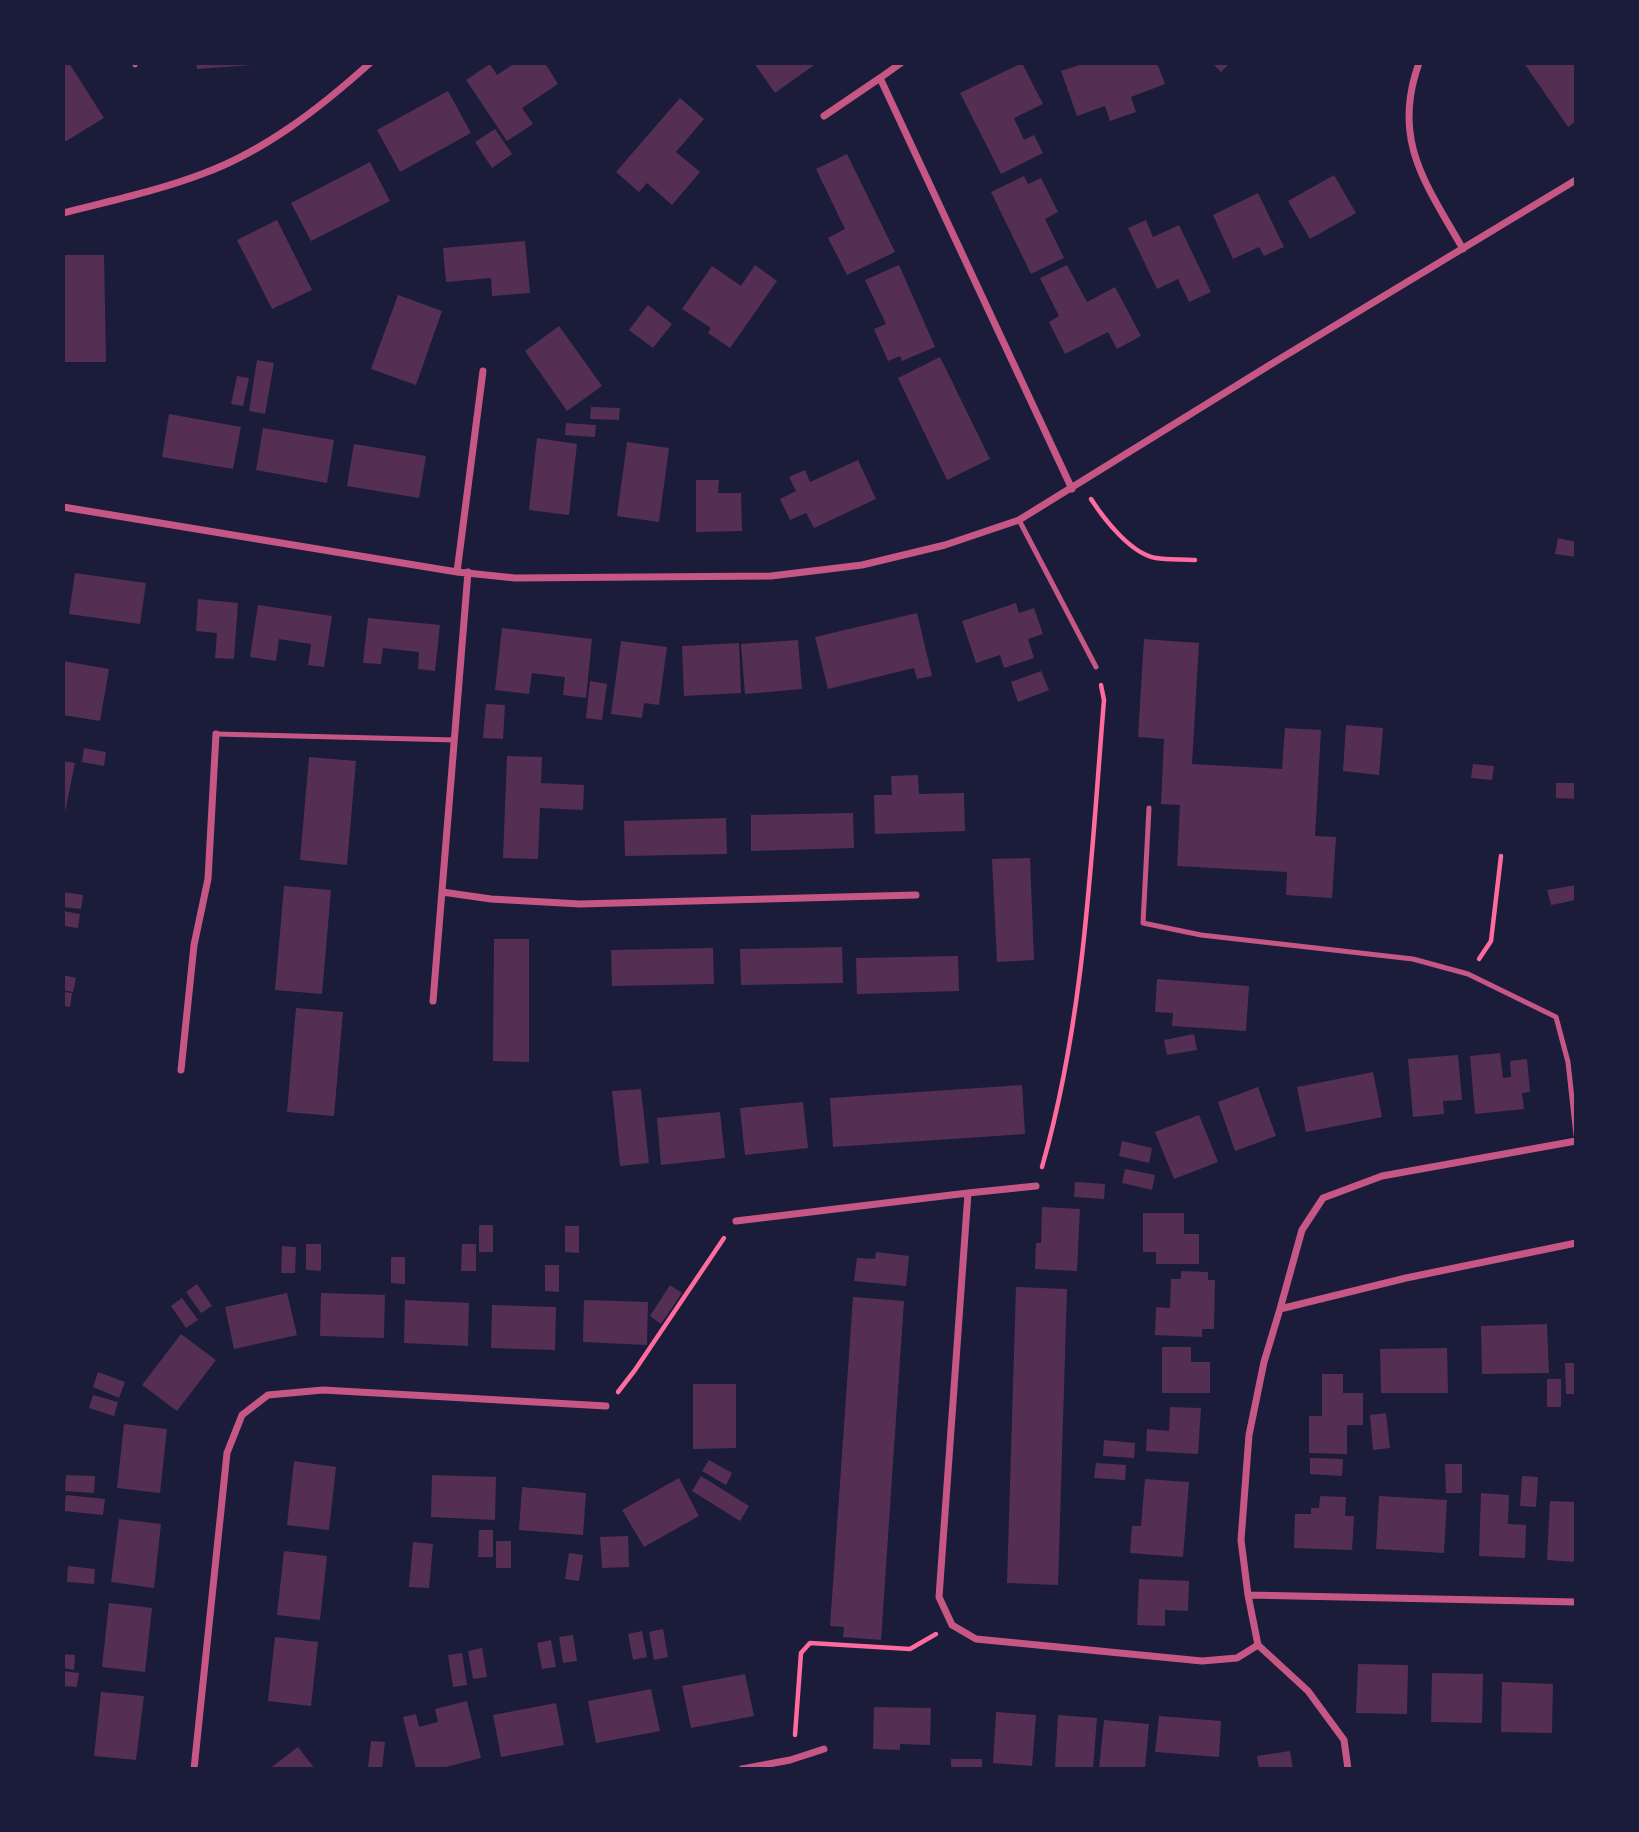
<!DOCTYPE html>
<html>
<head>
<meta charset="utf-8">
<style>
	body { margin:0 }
	#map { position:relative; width:1639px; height:1832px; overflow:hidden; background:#1b1b3a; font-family:Overpass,sans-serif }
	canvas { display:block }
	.frame { position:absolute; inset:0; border:65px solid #1b1b3a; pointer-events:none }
</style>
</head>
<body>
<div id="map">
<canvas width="1639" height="1832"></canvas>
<div class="frame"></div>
</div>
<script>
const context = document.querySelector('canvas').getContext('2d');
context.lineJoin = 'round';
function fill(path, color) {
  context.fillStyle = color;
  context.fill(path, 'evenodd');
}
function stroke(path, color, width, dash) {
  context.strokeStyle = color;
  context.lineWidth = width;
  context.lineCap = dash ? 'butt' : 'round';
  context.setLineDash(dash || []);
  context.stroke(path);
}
fill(new Path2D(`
	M63,63H69L104,118L63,143Z
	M196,63H253V65L197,69Z
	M515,63H545L558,84L522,108L533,124L507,141L466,80L490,64L497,75Z
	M754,63H817L775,93Z
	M1022,63L1043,104L1014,118L1024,140L1034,135L1043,153L1001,174L960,93Z
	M1085,63H1157L1165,84L1131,97L1136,112L1110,121L1105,106L1077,116L1061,71Z
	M1212,63H1230L1221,72Z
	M1524,63H1576V121L1568,127Z
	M448,91L471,133L400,172L377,130Z
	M680,98L704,119L676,152L700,172L672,205L647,183L639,192L616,172Z
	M495,129L512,154L492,168L475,142Z
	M847,154L895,252L847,275L828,238L845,229L816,169Z
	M370,162L390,201L311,241L291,203Z
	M1334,175L1356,213L1310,239L1288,201Z
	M1024,176L1028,184L1041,178L1058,212L1045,219L1064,258L1031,274L991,192Z
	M1258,193L1284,247L1264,256L1259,247L1233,259L1213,215Z
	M277,220L312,290L272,309L237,240Z
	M1146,220L1153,237L1179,225L1211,292L1189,302L1178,279L1157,289L1128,228Z
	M525,241L530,293L492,296L491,278L446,282L443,248Z
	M63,255H104L106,362H63Z
	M755,265L777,281L730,348L708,333L711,328L682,309L712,266L741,286Z
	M899,265L935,347L902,361L900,356L888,361L874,329L886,324L865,280Z
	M1067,265L1087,302L1115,287L1141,336L1117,349L1108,332L1065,354L1049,322L1059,316L1040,278Z
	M398,295L442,311L416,385L371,369Z
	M648,305L672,324L653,348L629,330Z
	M559,326L602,386L567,411L525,351Z
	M940,357L990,459L947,480L898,378Z
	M257,360L274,363L265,414L249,411Z
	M237,376L249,378L243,406L231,404Z
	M591,407L620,408L619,420L590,419Z
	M169,414L241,427L233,469L162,457Z
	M566,423L596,425L595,437L565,435Z
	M263,428L334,440L327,483L256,470Z
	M537,438L577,444L569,515L529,510Z
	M627,442L669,448L659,522L617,516Z
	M354,444L426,456L419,498L347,486Z
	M858,460L876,499L814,528L806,513L790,520L780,499L796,491L789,477L805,470L810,482Z
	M696,480H719L718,493H741L742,531L696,532Z
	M1558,538L1576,542V557L1555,554Z
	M75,573L146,583L140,624L69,614Z
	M198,599L238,603L234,659L215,658L217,633L196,631Z
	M1016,603L1019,613L1034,608L1043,634L1028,639L1034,658L1004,668L1000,655L976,663L962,621Z
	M258,605L332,616L324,667L308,665L311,644L279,639L276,661L250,657Z
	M917,613L932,676L917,679L914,668L828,689L815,637Z
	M368,618L440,625L435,671L418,669L419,652L383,648L381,664L363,663Z
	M502,628L592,639L586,698L563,695L565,677L532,673L529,694L495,690Z
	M1144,639L1199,643L1192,764L1282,769L1285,728L1321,730L1315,836L1336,837L1332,898L1286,895L1287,872L1177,866L1180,805L1161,804L1164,739L1138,737Z
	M798,640L802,689L745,694L741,644Z
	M621,641L667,647L659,705L644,703L642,718L611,714Z
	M739,643L741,693L684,696L682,646Z
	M63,661L109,669L100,721L63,715Z
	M1041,671L1049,690L1018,702L1011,682Z
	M590,681L607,684L602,720L586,718Z
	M486,704L505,705L503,739L483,738Z
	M1346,725L1383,728L1379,775L1343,771Z
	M84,748L106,752L104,766L82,762Z
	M507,756L542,757L541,783L584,785L583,810L540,808L538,859L503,858Z
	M309,757L356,761L347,865L300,860Z
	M63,761L75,763L64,817H63Z
	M1473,764L1494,766L1492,780L1471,778Z
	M918,775L919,794L964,793L965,831L875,834L874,795H892L891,776Z
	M1556,783H1576V799L1556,798Z
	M853,813L854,848L751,851V815Z
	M726,818L727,854L625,856L624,821Z
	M1030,858L1034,960L997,962L992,859Z
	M1576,885V900L1551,905L1547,890Z
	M284,886L331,890L322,994L275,990Z
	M63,892L83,895L81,909L63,907Z
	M63,911L80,914L78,928L63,926Z
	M494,939H529V1062L493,1061Z
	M842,947L843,983L741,985L740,949Z
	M713,948L714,984L612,986L611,950Z
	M958,956L959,991L857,994L856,958Z
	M63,975L76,978L73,992L63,990Z
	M1157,979L1249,986L1246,1031L1172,1026L1173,1013L1155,1012Z
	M63,992L72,993L70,1007L63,1006Z
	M296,1008L343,1012L334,1116L287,1112Z
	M1194,1034L1197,1050L1167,1055L1164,1040Z
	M1500,1053L1503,1078L1511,1077L1510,1061L1527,1059L1530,1092L1522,1093L1524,1109L1475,1114L1470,1056Z
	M1458,1055L1462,1100L1443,1101L1444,1114L1413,1117L1408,1059Z
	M1373,1072L1382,1117L1306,1132L1297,1087Z
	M1022,1085L1025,1134L833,1147L830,1098Z
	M1258,1087L1276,1136L1235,1151L1218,1102Z
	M641,1089L649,1163L620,1166L612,1091Z
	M803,1102L808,1148L745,1155L740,1108Z
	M720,1112L725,1158L661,1165L657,1118Z
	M1199,1115L1218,1162L1174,1179L1155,1132Z
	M1122,1141L1152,1148L1149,1163L1119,1156Z
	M1125,1169L1155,1175L1152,1190L1122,1183Z
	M1075,1182L1105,1184L1104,1199L1074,1197Z
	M1042,1207L1080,1209L1077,1271L1035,1269L1036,1243H1041Z
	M1143,1213H1184V1234H1199V1264H1156V1252H1143Z
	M479,1225H493V1252H479Z
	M565,1226H579V1253L565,1252Z
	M306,1244H321V1271L306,1270Z
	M462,1244H476V1271H461Z
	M282,1246L296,1247L295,1273H281Z
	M876,1252L909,1256L906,1286L854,1281L857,1258L875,1259Z
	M391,1257H405V1284L391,1283Z
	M545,1265H559V1292L545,1291Z
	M1181,1271L1208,1272V1280H1215L1214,1329H1202V1337L1155,1335L1156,1307L1170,1308L1171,1279H1181Z
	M197,1284L212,1306L201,1313L186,1292Z
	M670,1285L682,1293L661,1324L650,1316Z
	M1016,1287L1067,1289L1058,1585L1007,1583Z
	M287,1293L297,1335L234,1349L225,1307Z
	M321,1293L385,1295L384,1338L320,1336Z
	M853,1297L904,1301L881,1640L843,1637L844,1627L830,1626Z
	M182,1298L198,1320L186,1328L171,1306Z
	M405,1300L469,1303L468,1346L404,1343Z
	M584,1300L648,1302L647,1345L583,1342Z
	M492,1305L556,1307L555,1350L491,1348Z
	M1547,1324L1549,1373L1482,1374L1481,1326Z
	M181,1334L216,1360L177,1411L142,1385Z
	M1162,1347H1191V1362H1210V1393H1162Z
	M1447,1348L1448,1393H1381L1380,1349Z
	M1565,1363H1576V1394H1566Z
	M98,1372L125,1382L119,1398L93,1387Z
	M1322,1374H1343V1393H1363V1425H1347V1454L1309,1453V1416H1322Z
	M1547,1379H1561V1407H1547Z
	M693,1384H736V1448L693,1449Z
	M93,1395L118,1402L114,1416L89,1408Z
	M1170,1407L1201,1408L1198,1454L1146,1451L1147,1429L1169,1431Z
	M1386,1413L1390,1448L1373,1450L1370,1415Z
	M124,1424L167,1429L160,1493L117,1488Z
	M1104,1440L1135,1443L1134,1458L1103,1456Z
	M1310,1458L1343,1459L1342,1476L1310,1474Z
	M709,1460L732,1473L726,1485L702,1471Z
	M294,1461L336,1467L329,1530L287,1525Z
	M1096,1463L1126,1465L1125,1480L1094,1478Z
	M1445,1464H1462V1493H1446Z
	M66,1475L95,1476L94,1493L65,1491Z
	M432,1475L496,1477L495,1520L431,1517Z
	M701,1476L749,1506L740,1521L692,1491Z
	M1522,1476L1538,1477L1536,1507L1520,1506Z
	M679,1478L699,1516L644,1547L622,1510Z
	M1145,1479L1189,1482L1183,1557L1130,1553L1132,1526H1141Z
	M522,1487L586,1493L583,1535L519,1530Z
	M1481,1493L1509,1495L1508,1524L1526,1525L1525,1558L1479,1556Z
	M66,1495L105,1499L103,1515L64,1511Z
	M1320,1496L1346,1497L1345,1516H1354L1352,1550L1294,1548L1295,1514H1311V1508H1319Z
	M1379,1496L1447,1500L1444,1553L1376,1549Z
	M1550,1501L1576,1502V1562L1547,1560Z
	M119,1519L161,1524L154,1588L111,1582Z
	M479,1530H493V1557H478Z
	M628,1536L629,1567L602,1568L600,1537Z
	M496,1541H511V1568H496Z
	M413,1542L433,1544L429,1588L409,1587Z
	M284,1551L327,1556L320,1620L277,1615Z
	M569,1553L583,1555L579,1581L565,1579Z
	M68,1566L95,1569L94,1584L67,1582Z
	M1139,1579L1189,1581L1188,1611L1165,1610V1626L1137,1625Z
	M109,1603L152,1608L145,1672L102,1667Z
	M663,1629L668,1657L654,1660L649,1632Z
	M642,1631L647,1657L633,1660L628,1634Z
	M573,1635L577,1661L563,1663L559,1637Z
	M275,1637L318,1642L311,1706L268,1701Z
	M551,1640L556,1667L542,1669L537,1643Z
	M482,1648L487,1677L473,1679L468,1651Z
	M462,1653L467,1685L453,1687L448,1655Z
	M63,1654L75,1655L74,1670L63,1668Z
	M1358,1664L1408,1665L1407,1714L1356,1713Z
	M63,1671L79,1673L77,1687L63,1686Z
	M1432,1673L1483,1674L1482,1723L1431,1722Z
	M745,1674L754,1716L691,1728L682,1686Z
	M1502,1682L1553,1684L1552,1733L1501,1732Z
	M651,1689L660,1731L596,1743L588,1701Z
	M101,1692L144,1696L136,1760L94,1756Z
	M467,1701L481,1758L438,1769H416L403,1717L416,1714L419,1727L438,1722L435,1709Z
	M556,1703L564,1745L501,1757L493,1715Z
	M874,1707L931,1708L930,1745L900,1744V1750L873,1749Z
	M996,1712L1036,1715L1032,1766L993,1763Z
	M1058,1715L1097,1718L1093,1769L1055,1767Z
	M1159,1716L1221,1721L1219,1757L1155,1752Z
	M1104,1720L1149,1724L1145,1769H1099Z
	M371,1741L385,1742L382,1769L368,1768Z
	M298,1747L315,1769H269Z
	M1290,1751L1293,1769H1259L1257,1756Z
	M951,1759H982V1769H951Z`), '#542f53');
stroke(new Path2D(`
	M1091,499C1104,519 1131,554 1156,558C1168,560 1182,559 1195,560
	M1479,959L1491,941L1501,856
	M1042,1167C1085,1017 1091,856 1104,700L1101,685
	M618,1392L635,1370L724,1238
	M795,1735L801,1653L810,1643L910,1649L936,1634`), '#ff6b9d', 4.5);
stroke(new Path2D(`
	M134,63L135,65
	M1019,520L1096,667
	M216,734L455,740
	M1149,808L1143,923L1201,935L1413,959L1468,974L1556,1017L1568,1062L1576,1135`), '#c65784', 5);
stroke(new Path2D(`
	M901,63L880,78L1072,489
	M1419,63C1391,140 1426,184 1463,249
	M824,116L880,78
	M63,213C110,201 157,191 202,174C265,151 320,108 370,63
	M63,507L457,572L515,578L771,576L862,565L945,545L1019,520L1273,363L1576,180
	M457,572L483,371
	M442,892L491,899L580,904L916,895
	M433,1001L468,572
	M181,1070L194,945L208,879L216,734
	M968,1193L1036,1186
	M736,1221L968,1193L939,1597L952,1625L976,1639L1202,1661L1237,1658L1258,1645
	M1280,1309L1302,1230L1323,1198L1382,1176L1576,1141
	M1248,1595L1576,1602
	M1258,1645L1248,1595L1241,1540L1249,1435L1264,1362L1280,1309L1406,1278L1576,1243
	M1258,1645L1308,1691L1344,1740L1348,1769
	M194,1769L227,1453L242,1415L268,1395L323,1390L606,1406
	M742,1769L790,1760L824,1749`), '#c65784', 7);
</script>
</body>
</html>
